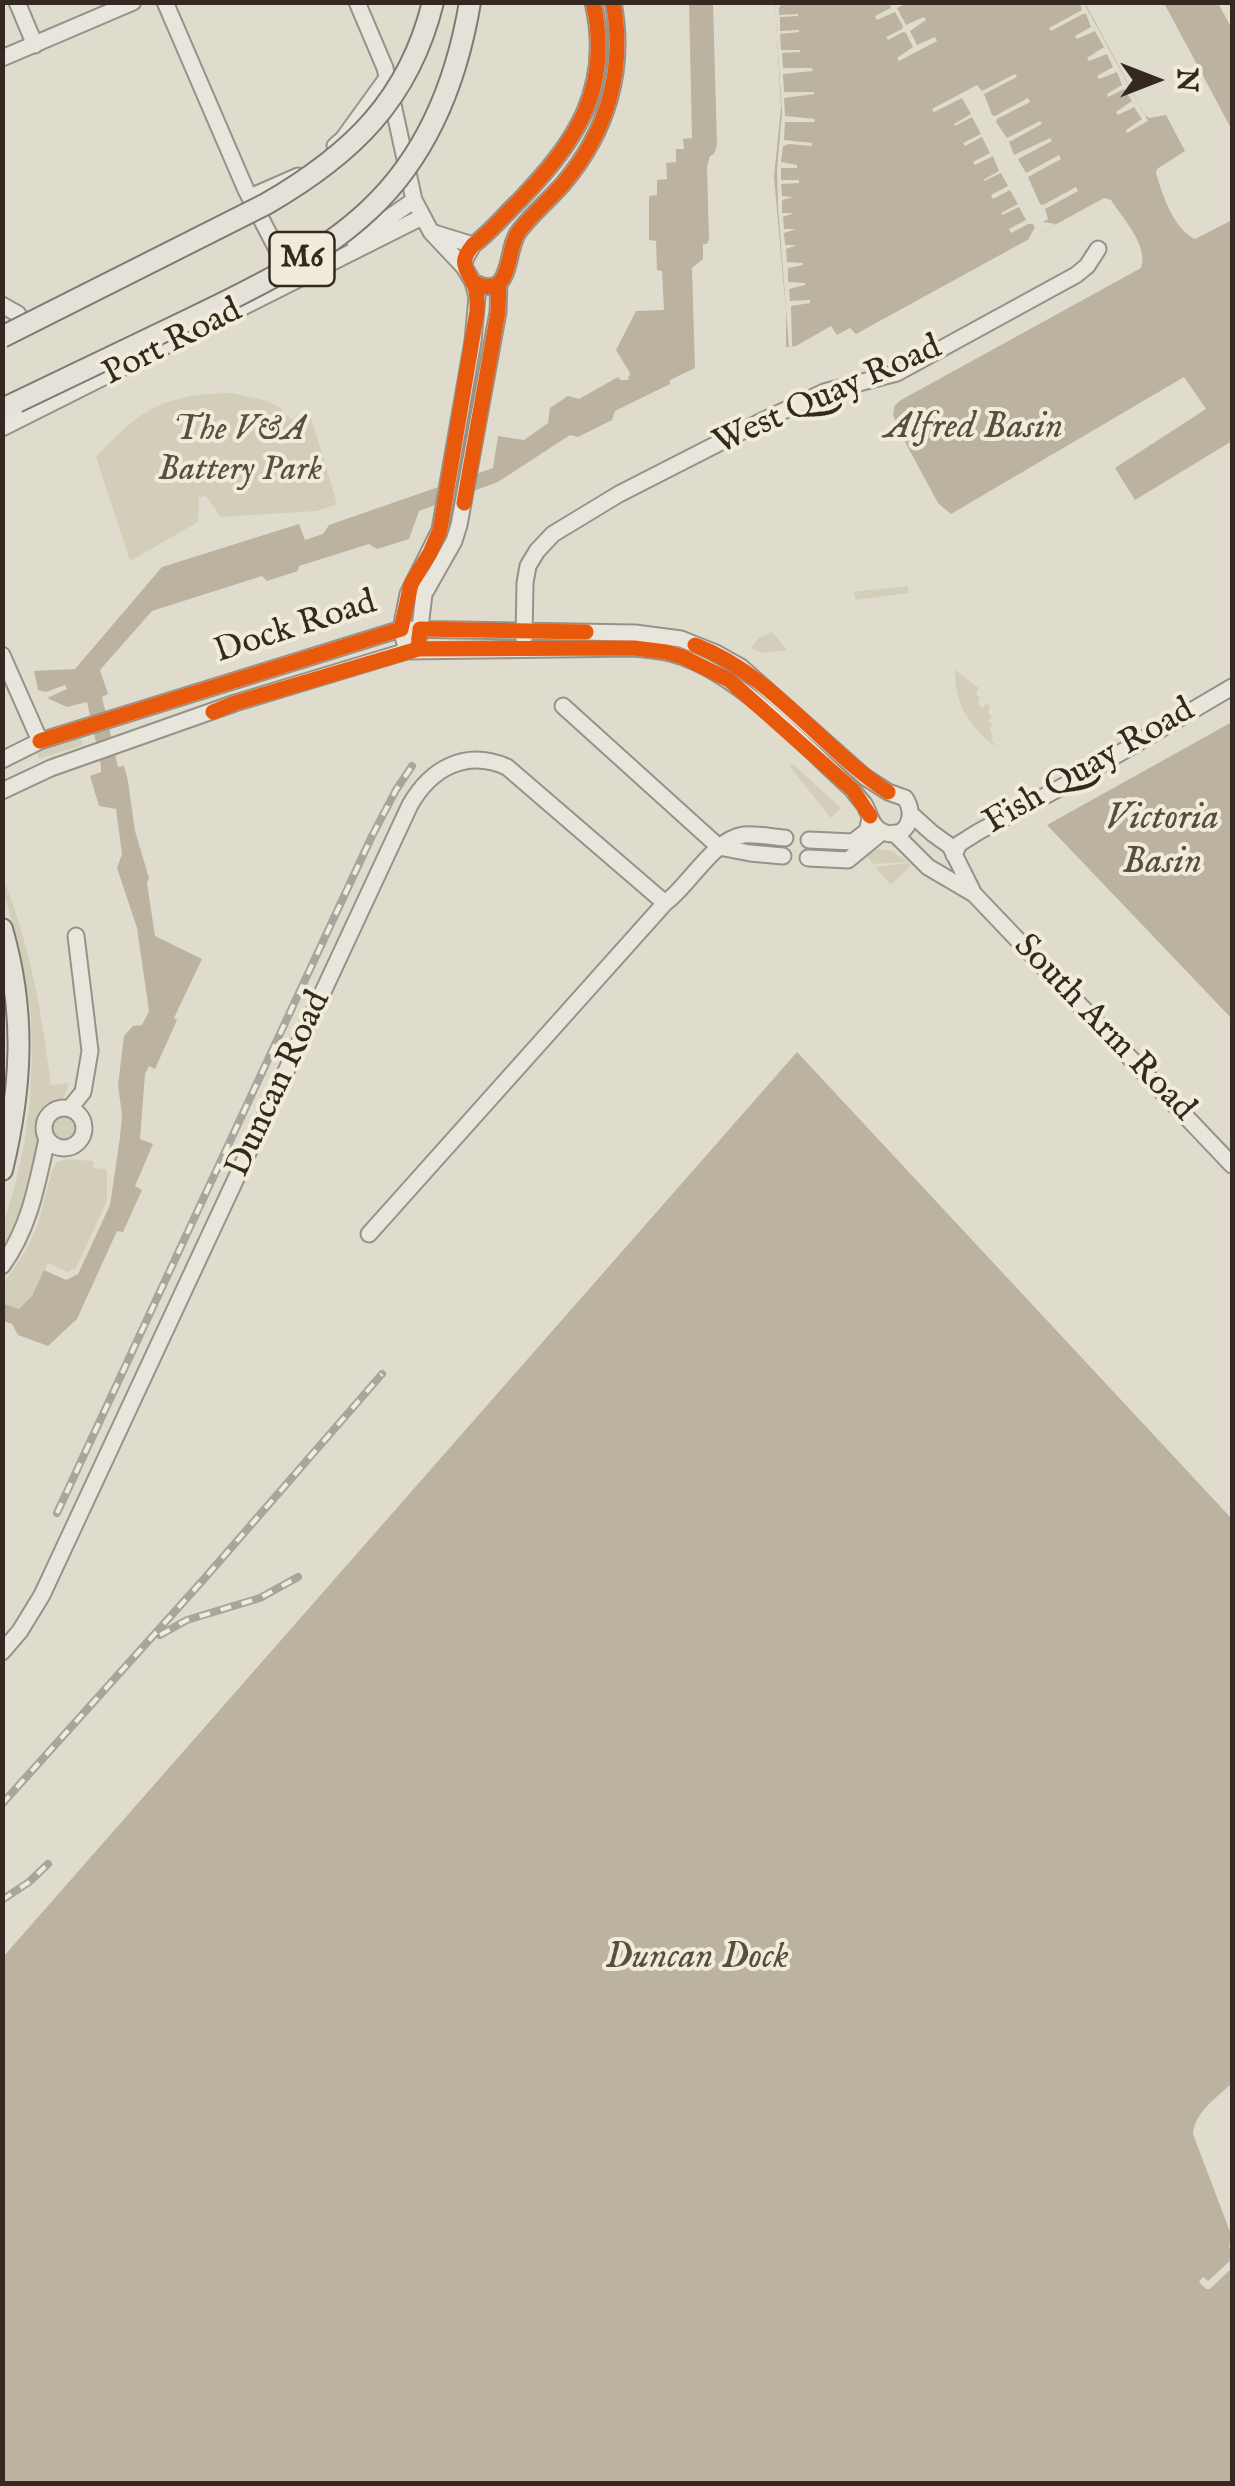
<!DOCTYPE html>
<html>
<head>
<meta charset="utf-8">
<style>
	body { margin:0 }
	#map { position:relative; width:1235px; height:2486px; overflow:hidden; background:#e0dccd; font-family:"IM FELL English",serif }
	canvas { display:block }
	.frame { position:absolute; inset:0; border:5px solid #342821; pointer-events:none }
	.north { position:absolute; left:1105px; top:30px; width:100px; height:100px; -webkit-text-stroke:8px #f0ecd9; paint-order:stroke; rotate:90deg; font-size:28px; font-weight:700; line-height:40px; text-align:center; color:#342821 }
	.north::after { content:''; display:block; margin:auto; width:35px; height:45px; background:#342821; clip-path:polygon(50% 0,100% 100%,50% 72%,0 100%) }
</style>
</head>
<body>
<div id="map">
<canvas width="1235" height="2486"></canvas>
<div class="frame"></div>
<div class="north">N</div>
</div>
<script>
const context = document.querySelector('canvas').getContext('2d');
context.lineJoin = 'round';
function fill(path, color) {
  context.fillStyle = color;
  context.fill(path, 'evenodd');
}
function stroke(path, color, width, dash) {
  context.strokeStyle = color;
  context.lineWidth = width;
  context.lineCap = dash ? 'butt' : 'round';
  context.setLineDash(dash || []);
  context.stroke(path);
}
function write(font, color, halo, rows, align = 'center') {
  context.font = font + ' "IM FELL English",serif';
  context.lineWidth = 8;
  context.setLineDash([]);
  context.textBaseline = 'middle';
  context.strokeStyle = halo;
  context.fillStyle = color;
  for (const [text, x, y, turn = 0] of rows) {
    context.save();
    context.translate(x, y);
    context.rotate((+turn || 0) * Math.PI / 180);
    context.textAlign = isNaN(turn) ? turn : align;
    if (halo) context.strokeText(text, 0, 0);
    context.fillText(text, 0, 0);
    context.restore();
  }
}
fill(new Path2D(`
	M232,393L267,401L282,409L281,413L296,421L311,417L337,504L317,511L221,517L206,496L199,497L198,522L130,561L96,457C142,408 164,394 232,393Z
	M908,586V593L856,600L853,592Z
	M772,632L787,650L762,653L751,648L759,638Z
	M955,670L979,688L976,694L980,697L978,704L983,708L985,704L990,705L988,712L992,717L988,721L992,724L990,730L993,736L991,740L998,748C971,730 954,704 955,670Z
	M80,735L83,745L39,759L36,751Z
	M793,764L841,808L831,818L790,767Z
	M877,849L893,851L907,862L874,864L867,856Z
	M908,863L911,866L891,885L875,867Z
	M2,876C30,943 42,1014 51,1085L69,1083L64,1098L47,1107L38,1122L39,1148L32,1184L3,1259V1226L15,1185L24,1145L30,1099L32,1051L30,1008L17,938L3,891Z
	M50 1128a14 14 0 1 1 28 0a14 14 0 1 1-28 0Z
	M66,1159L93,1161V1168L107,1169V1201L76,1268L67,1272L48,1263L32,1296L19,1309L3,1303V1284L25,1252L37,1227L52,1171L57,1162Z`), '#d3ceb9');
fill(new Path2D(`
	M775,2L1085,3L1145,115L1149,118L1166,115L1185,151L1157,169L1156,173C1163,196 1173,228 1195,239L1232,220V441L1135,500L1115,468L1206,409L1184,377L951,514L938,503L898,429L893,414L895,405L901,400L1141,268C1149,246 1123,219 1111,200L1104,198L856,334L850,328L837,335L831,326L796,346L786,347V311L774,177L781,107Z
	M689,3H713L717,145L714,154L710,156L707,167L709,239L707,244H703V259L692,268L695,368L670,380V384L615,411L612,420L578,437L570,435L498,482L419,511L409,539L377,549L369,544L299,566L298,571L267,581L262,576L152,611L100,670L108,694L102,697L118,767L124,766L128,781L135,831L149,878L147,883L155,936L202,959L174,1018L177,1020L155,1069L149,1066L145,1074L140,1139L153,1144L135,1186L142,1190L123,1232L117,1231L77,1319L48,1346L18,1335L12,1324L3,1321L2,1303L19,1309L32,1296L44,1270L66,1280L78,1274L110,1205L120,1137L122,1115L118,1085L124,1036L133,1026L142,1025L149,1011L137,928L117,868L122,854L116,809L99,806L90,776L101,772V765L87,702L67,707L47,698L67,689L65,685L46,692L38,690L34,671L75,669L162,567L299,524L305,540L323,534L329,525L493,468L498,436L524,440L548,423L550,408L568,396L579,399L618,377L621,380H628L630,373L616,350L636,311L664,310L662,271L657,270L656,241L649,240V196L657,195V180L667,179L666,163L676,162V149H684L683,139L692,138Z
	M1164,3H1218L1232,29V130Z
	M1232,722V1019L1047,825Z
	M797,1052L1232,1519V2083C1217,2098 1195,2111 1193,2134L1232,2237L1229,2245L1232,2259L1208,2281L1203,2277L1199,2282L1206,2289H1210L1232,2268V2483H3V1957Z`), '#bbb3a0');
fill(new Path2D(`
	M778,2L782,3L779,8V15L798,14V16L780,17V31L799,30V32L780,34L781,50H800V52L782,53L783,68H812L813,71L783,74L784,92H814V94L784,98L785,116L815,119L814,122H785L784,140L812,143V146L789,144L783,146L781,162L797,165V168H781V180H799V183L781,184L782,196L793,197L782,200V213H794L783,217L784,229H796L784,233L785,245H797L786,249L787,262L803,263V265L788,268V282L805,283V285L789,289L790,301L810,300V303L791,306L792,346L789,347L778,206L777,170L782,112L775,7Z
	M890,3H907L897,8L906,25L924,17L926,20L910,31L917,45L935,37L937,41L899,61L897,58L913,47L906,33L903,32L888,40L886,37L902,29L903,26L895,12L877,20L875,16L891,8Z
	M1080,3H1084L1148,121L1127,133L1126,130L1142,119L1134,107L1118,115L1116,112L1132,101L1124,89L1108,97L1107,94L1122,85L1117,72L1099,79L1097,76L1113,67L1107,54L1089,61L1087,58L1104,47L1095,31L1077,39L1075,36L1091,27L1086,14H1083L1051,31L1049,28L1082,10Z
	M1015,74L1017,77L984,94L992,115L995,116L1028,98L1030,102L997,119L996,122L1007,138L1040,121L1042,124L1009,142L1014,155L1050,138L1052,141L1018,159L1026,173L1059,155L1061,159L1028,177L1040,204L1043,205L1076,187L1078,191L1045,209L1048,219L1043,222L1056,224L1028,240L1035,227L1033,224H1028L1011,233L1009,229L1026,220L1019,207L1002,215L1001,213L1018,204L1010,190L993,199L991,195L1008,186L1001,173L984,181L983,180L999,171L993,156L975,165L973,162L990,153L982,137L965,146L963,143L981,134L972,117L955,126L954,124L971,114L962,98L934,112L932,109L977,85L982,91Z`), '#e0dccd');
const minor = new Path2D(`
	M17,2L35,45
	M165,2L246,190L292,278
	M357,2L385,68L414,200L431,232L464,267
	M2,58L133,2
	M335,146L343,139L387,78
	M250,197L298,176
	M431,232L473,245
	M355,243C372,226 395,215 414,200
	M473,282C515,303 504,248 520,230C533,213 549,200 563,184C607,132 626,70 613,2
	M2,305L18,314
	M2,428L422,217
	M419,636L424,594L454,541L459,525L498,312L499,283
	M524,639L525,583L528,566L537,551L553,534L619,494L764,420L824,392L897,373L1076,275L1087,266L1098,249
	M407,651L401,629L408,594L440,530L473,341L477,297L473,282L464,267L465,259L473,245C490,233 503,216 518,202C575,143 613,89 593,2
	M2,655L40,741
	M563,706L719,847
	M2,760L40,741L401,629L635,633L681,639L716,653L741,667L865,777L888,792L905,798C918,816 905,843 881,831C870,825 870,813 864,804C860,799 856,795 853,790C803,745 732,665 665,652C655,650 644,649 634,648L407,651L235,703L51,768L2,791
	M911,814L932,833L950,846L972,890
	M894,833L928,867L974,894L1232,1165
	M809,840L853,842L867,831L870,819
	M719,847L750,853L783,856
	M954,855L959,844L978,832L1069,783L1232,687
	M808,858L848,860L882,832
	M44 1128a20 20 0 1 1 40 0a20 20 0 1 1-40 0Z
	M70,1108L83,1092L90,1051L76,936
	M369,1234L665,903C690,885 713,839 744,835C757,834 772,837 785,838
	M2,1266C30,1227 37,1184 47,1139
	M2,1652L20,1631L42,1595L410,805C431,768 466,749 507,767L665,903`);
const major = new Path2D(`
	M2,409L17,402
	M2,929C26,1012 22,1087 2,1170`);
stroke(minor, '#969289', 19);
stroke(major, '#7e7a72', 24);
stroke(minor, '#e8e5dd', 15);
stroke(major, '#e3e1d8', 20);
const rail = new Path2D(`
	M57,1513L372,836L396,790L412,766
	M160,1635L187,1620L260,1598L298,1577
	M2,1804L204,1579L382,1374
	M2,1900L29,1882L48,1864`);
stroke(rail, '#a8a59e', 8);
stroke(rail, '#f0ecd9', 4, [11]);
const majorBridge = new Path2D(`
	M2,337L266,204C351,155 409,100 433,2
	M17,402C74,375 131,347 188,320C250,290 318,258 369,210C428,155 457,80 470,2`);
stroke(majorBridge, '#7e7a72', 24, []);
stroke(majorBridge, '#e3e1d8', 20);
stroke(new Path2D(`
	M473,282C515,303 504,248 520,230C533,213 549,200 563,184C607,132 626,70 613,2
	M464,503L498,312L499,283
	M695,645C773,675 820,747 888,792
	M418,649L420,629L586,632
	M213,712L235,703L418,649L634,648L666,652L683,657L729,680L853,790L870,816
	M40,741L401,629L411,584L430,553L440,530L477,311C477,303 478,293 474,285C466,267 458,263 473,245C490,233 503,216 518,202C575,143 613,89 593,2`), '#e8590c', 15);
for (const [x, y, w] of [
	[302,259,65]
]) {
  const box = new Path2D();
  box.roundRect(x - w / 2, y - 27, w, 54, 8);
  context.fillStyle = '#f0ecd9';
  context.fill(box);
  stroke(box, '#342821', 2.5);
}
write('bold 32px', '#342821', null, [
	["M6",302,259]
]);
write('35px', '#342821', '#f0ecd9', [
	["Port Road",173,344,-27],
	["West Quay Road",828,397,-24],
	["Dock Road",296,629,-18],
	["Fish Quay Road",1090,768,-30],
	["South Arm Road",1103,1029,46],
	["Duncan Road",280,1085,-65]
]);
write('italic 35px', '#594e43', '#f0ecd9', [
	["The V&A",240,432],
	["Battery Park",240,472]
]);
write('italic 38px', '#584d41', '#f0ecd9', [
	["Alfred Basin",974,429],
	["Victoria",1162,820],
	["Basin",1162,864],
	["Duncan Dock",697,1959]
]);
</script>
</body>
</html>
